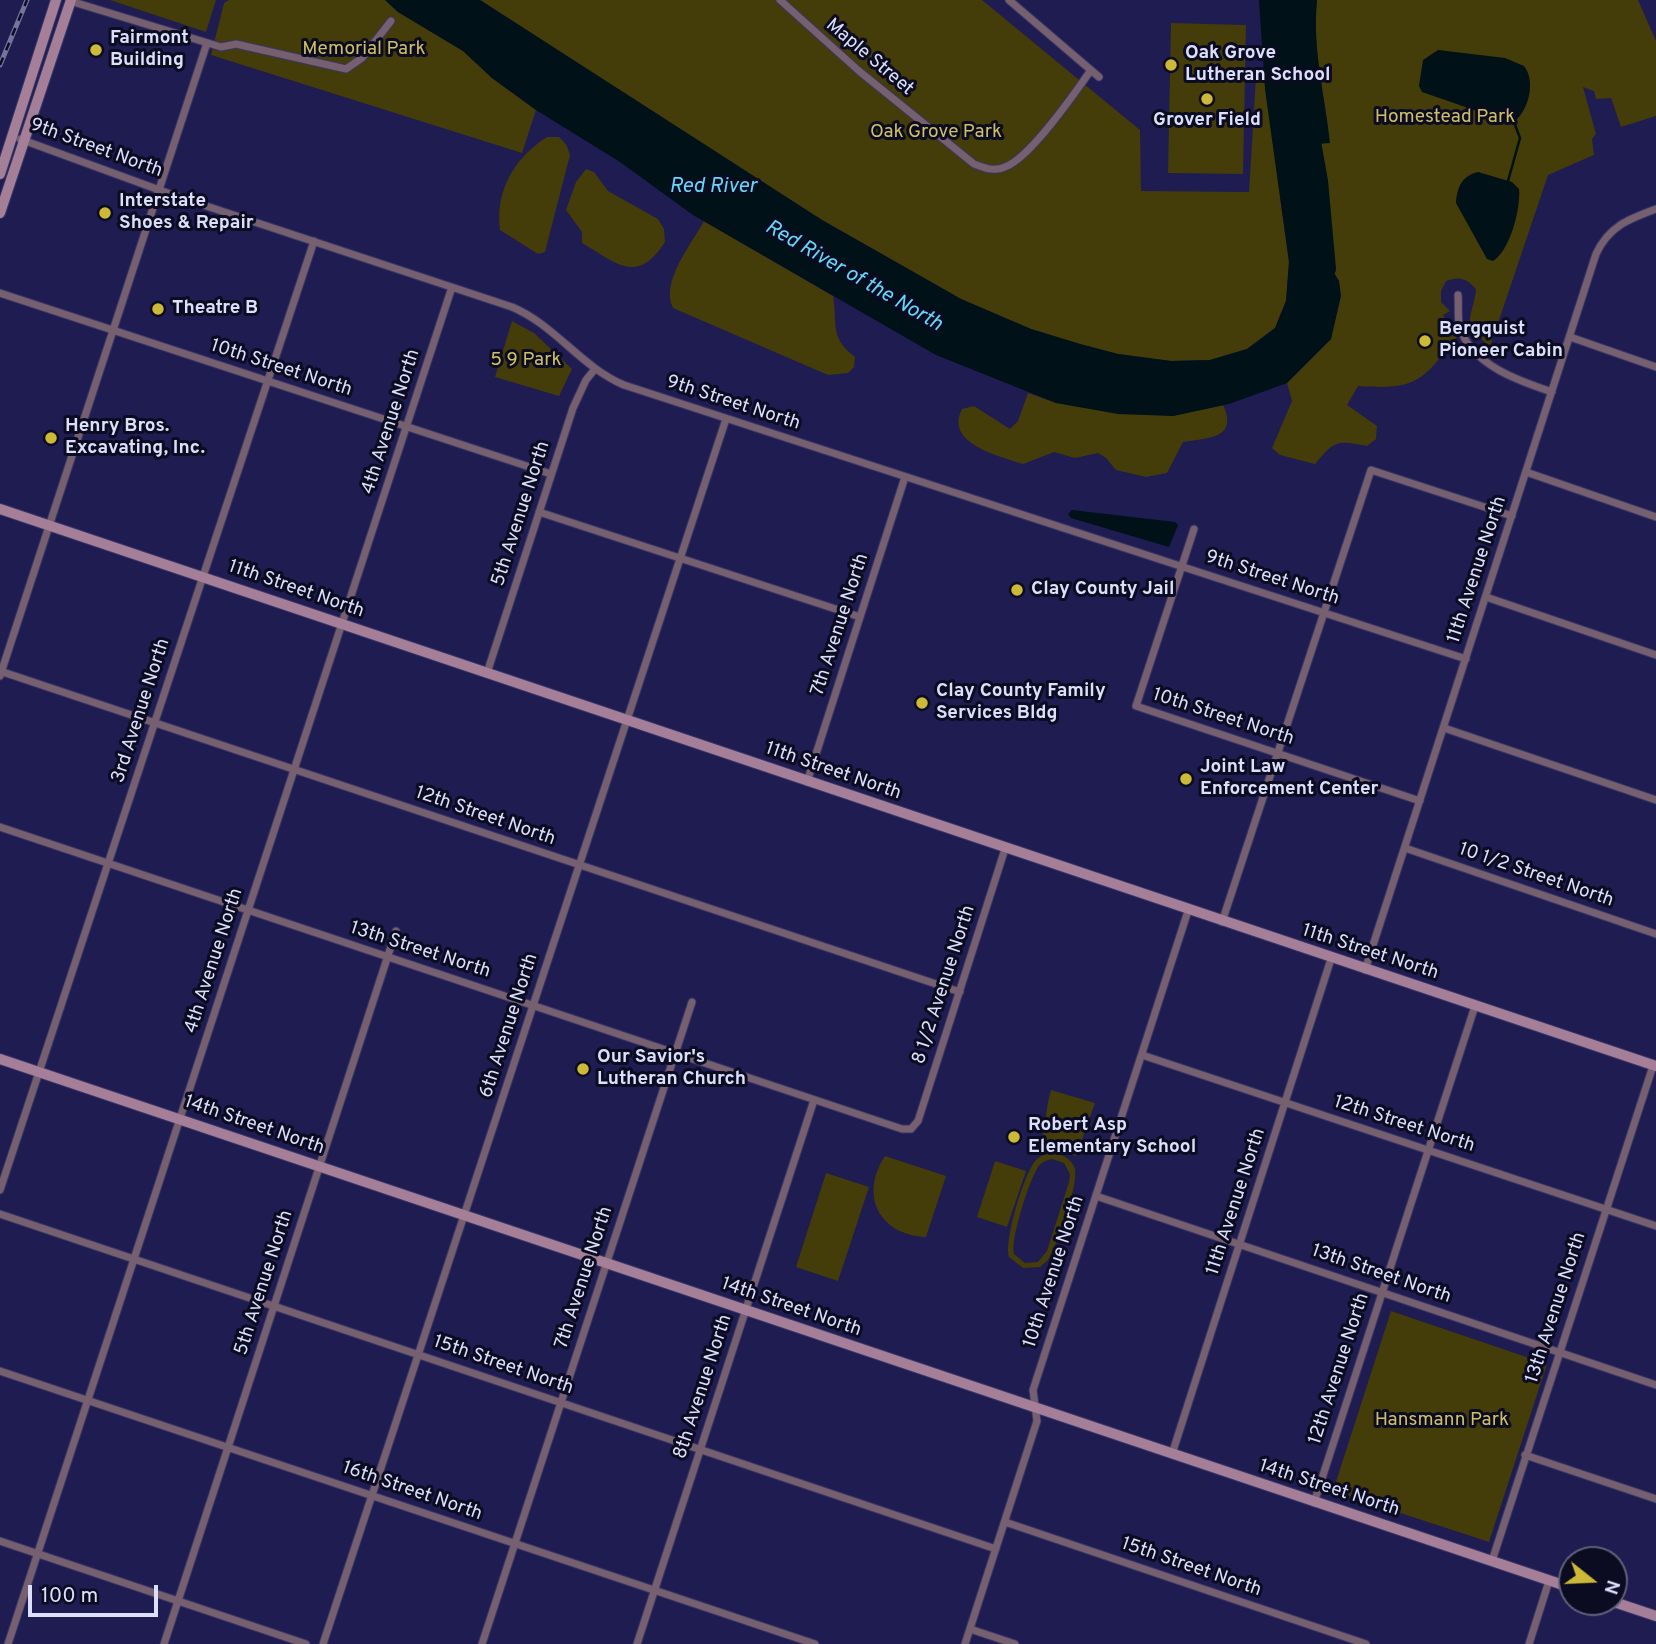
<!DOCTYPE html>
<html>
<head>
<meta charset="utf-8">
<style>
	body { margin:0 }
	#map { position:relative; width:1656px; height:1644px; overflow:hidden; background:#1e1c50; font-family:Overpass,sans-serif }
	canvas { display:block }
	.north { position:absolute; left:1558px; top:1546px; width:70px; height:70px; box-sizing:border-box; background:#0b0b21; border:2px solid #5e6078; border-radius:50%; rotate:108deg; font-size:19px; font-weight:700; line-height:28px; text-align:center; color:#dbdffa }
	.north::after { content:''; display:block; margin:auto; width:24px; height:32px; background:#cdb938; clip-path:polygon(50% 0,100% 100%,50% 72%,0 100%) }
	.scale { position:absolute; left:28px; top:1585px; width:130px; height:32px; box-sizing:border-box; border:4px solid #dbdffa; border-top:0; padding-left:9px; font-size:21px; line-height:24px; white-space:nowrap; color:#dbdffa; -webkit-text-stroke:5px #0b0b21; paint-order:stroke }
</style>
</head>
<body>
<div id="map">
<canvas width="1656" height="1644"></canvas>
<div class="north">N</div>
<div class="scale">100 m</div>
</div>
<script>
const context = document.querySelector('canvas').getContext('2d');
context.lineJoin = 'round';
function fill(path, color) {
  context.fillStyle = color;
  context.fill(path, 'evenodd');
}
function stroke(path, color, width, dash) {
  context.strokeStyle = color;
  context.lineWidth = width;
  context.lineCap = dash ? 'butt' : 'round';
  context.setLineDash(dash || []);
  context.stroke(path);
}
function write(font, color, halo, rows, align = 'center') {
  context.font = font + ' Overpass,sans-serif';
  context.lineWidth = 6;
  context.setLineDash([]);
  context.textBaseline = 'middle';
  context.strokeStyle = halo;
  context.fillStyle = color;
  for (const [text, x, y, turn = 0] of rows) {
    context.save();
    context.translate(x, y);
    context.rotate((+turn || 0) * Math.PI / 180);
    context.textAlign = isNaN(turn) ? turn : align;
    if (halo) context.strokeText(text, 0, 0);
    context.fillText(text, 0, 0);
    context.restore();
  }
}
fill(new Path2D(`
	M110,0H216L206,32Z
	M229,0H385L398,12L463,51L492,78L536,110L522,153L211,55L224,3Z
	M480,0H982L1140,130L1141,191L1249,192L1256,77H1264L1289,262L1286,301L1275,328L1247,349L1210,360L1171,361L1118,354L1080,344L1031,329L961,299L822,220Z
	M1317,0H1638L1656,41V116L1621,127L1611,98L1596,99L1594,91L1583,87L1596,134L1592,139L1594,155L1548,175L1490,347L1470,329C1468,314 1475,304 1476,289C1466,278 1460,276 1446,281L1441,291V302L1450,311L1443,315L1457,337C1421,382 1417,390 1358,386L1347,405L1377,426L1376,439L1367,446C1337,440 1335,440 1315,464L1280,455L1272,448L1292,401L1287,383L1331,339L1339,281L1331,268L1325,234L1316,143H1329C1325,93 1312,52 1317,0Z
	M1171,23L1246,25L1243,174L1168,173Z
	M547,137H559L566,144L570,155L545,252L538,254L500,230C495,191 514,158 547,137Z
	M586,169L594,172L608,191L658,219L664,229L665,242C637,285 618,264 582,243V232L566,210L576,182Z
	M704,221L833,296C838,325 829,337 855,357L854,367L848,373L828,375L673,308C660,282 691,245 704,221Z
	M512,321L534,333L572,369L559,396L495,377Z
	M1028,393L1056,403L1173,416L1223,405C1239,439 1207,438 1183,442L1167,473L1146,477L1116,470L1106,458L1098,453L1075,458L1054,452L1023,464C998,456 944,443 962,409L974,406L1010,429L1018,421Z
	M1051,1090L1095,1103L1076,1156L1054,1149H1039C1046,1129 1045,1111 1051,1090Z
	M1051,1153C1061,1154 1069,1157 1074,1166C1081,1181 1057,1245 1048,1260L1040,1267L1023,1268L1009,1257C1004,1241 1024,1173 1036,1160C1041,1155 1046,1154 1051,1153ZM1052,1159L1064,1163L1070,1174L1069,1182L1047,1251L1038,1262L1025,1263L1014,1254C1010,1240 1029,1181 1038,1167C1042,1162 1046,1160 1052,1159Z
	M885,1156L946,1176L926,1237C879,1235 859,1195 885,1156Z
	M995,1161L1026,1171L1007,1227L977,1217Z
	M826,1173L869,1187L838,1281L796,1267Z
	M1391,1311L1547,1364L1489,1542L1333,1491Z`), '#443c09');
fill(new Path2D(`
	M385,0H480L822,220L961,299L1031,329L1080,344L1118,354L1171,361L1210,360L1247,349L1275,328L1286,301L1289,262L1265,89L1259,0H1317C1312,51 1325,94 1330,143L1316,144L1325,234L1331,268L1339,281L1341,296L1331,339L1287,383L1229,404L1173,416L1118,414L1056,403L936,355L693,215L620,162L536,110L492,78L463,51L398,12Z
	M1438,50L1505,58L1524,66C1536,81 1529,110 1514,122L1506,121L1422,92L1419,86L1423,60Z
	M1478,172L1512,182L1519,189C1521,208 1510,251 1493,261L1487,259L1456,203C1457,187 1462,176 1478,172Z
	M1072,510L1175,522L1178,525L1169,547L1071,518L1068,514Z`), '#001118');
stroke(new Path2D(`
	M1508,181L1520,138L1514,122`), '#001118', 2.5);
stroke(new Path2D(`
	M1313,142L1320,181L1328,269`), '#001118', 16);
const street = new Path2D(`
	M780,0L859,71L974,164C984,168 994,172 1005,167C1030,158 1075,93 1091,70
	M1009,0L1099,77
	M70,1L221,47L236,44L346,69L362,58L391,21
	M20,139L173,195L512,307C555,325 581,367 624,385L1466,659
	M0,293L551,474
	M1458,295C1459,305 1457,319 1460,328C1472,365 1519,381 1552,392
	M1570,337L1656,367
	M1526,472L1656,517
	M539,512L860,617
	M1194,529L1136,706L1420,801
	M1486,597L1656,655
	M0,671L960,992
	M487,673L573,408L586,380L595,369
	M0,676L207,43
	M1444,728L1656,800
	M807,782L905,477
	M0,827L902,1129H911L918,1121L1005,849
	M1405,848L1656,934
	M1222,922L1371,470L1512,516
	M1365,970L1596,254C1609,226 1629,219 1656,209
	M1142,1055L1656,1226
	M0,1190L314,241
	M1096,1196L1656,1385
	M0,1214L996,1549
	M0,1371L815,1644
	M1172,1454L1331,959
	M1525,1455L1656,1499
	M1314,1503L1475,1006
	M1005,1522L1366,1644
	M0,1541L306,1644
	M1492,1561L1653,1066
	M970,1629L1015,1644
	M8,1644L452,287
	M164,1644L396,931
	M323,1644L726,419
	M482,1644L692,1002
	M637,1644L814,1100
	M965,1644L1037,1421L1033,1390L1188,911
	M1529,1644L1549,1581`);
const secondary = new Path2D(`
	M0,174L56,0
	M0,213L71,0
	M0,509L1656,1066
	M0,1059L1572,1588
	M1614,1602L1656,1616`);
stroke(street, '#383768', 9);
stroke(secondary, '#383768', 12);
stroke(street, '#765f6e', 7);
stroke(secondary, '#a57f97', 10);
const rail = new Path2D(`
	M0,65L27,0`);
stroke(rail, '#74759d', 5);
stroke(rail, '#0b0b21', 2.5, [8]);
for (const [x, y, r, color] of [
	[96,50,7,"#cdb938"],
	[1171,65,7,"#cdb938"],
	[1207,99,7,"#cdb938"],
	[105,213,7,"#cdb938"],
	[158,309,7,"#cdb938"],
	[1425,341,7,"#cdb938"],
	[51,438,7,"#cdb938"],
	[1017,590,7,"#cdb938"],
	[922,703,7,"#cdb938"],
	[1186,779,7,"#cdb938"],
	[583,1069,7,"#cdb938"],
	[1014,1137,7,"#cdb938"]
]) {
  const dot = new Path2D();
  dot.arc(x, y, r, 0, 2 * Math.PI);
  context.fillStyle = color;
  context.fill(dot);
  stroke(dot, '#0b0b21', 2.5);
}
write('bold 19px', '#dbdffa', '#0b0b21', [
	["Fairmont",110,39],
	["Building",110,61],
	["Oak Grove",1185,54],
	["Lutheran School",1185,76],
	["Grover Field",1207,121,"center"],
	["Interstate",119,202],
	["Shoes & Repair",119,224],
	["Theatre B",172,309],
	["Bergquist",1439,330],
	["Pioneer Cabin",1439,352],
	["Henry Bros.",65,427],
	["Excavating, Inc.",65,449],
	["Clay County Jail",1031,590],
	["Clay County Family",936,692],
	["Services Bldg",936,714],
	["Joint Law",1200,768],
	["Enforcement Center",1200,790],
	["Our Savior's",597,1058],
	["Lutheran Church",597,1080],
	["Robert Asp",1028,1126],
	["Elementary School",1028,1148]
], 'left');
write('19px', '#cfc066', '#0b0b21', [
	["Memorial Park",364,50],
	["Homestead Park",1445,118],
	["Oak Grove Park",936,133],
	["5 9 Park",526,361],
	["Hansmann Park",1442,1421]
]);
write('19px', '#dbdffa', '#0b0b21', [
	["Maple Street",869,58,40],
	["9th Street North",96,149,20],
	["10th Street North",281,369,18],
	["9th Street North",733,404,18],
	["4th Avenue North",392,422,-72],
	["5th Avenue North",522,514,-72],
	["11th Avenue North",1478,570,-72],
	["9th Street North",1272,579,18],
	["11th Street North",296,590,19],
	["7th Avenue North",841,625,-72],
	["3rd Avenue North",142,711,-72],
	["10th Street North",1223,718,18],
	["11th Street North",833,772,19],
	["12th Street North",485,817,19],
	["10 1/2 Street North",1536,876,19],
	["13th Street North",420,951,18],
	["11th Street North",1370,953,18],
	["4th Avenue North",215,961,-72],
	["8 1/2 Avenue North",945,985,-72],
	["6th Avenue North",510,1026,-72],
	["12th Street North",1404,1125,18],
	["14th Street North",254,1126,19],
	["11th Avenue North",1237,1202,-72],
	["10th Avenue North",1055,1272,-72],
	["13th Street North",1381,1275,19],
	["7th Avenue North",585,1278,-72],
	["5th Avenue North",265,1283,-72],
	["14th Street North",791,1308,19],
	["13th Avenue North",1557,1308,-72],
	["15th Street North",503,1366,19],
	["12th Avenue North",1340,1369,-72],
	["8th Avenue North",704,1387,-72],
	["14th Street North",1329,1489,18],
	["16th Street North",412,1492,19],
	["15th Street North",1191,1568,19]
]);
write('italic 21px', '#65d7f9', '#0b0b21', [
	["Red River",713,188],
	["Red River of the North",853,277,30]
]);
</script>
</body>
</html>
